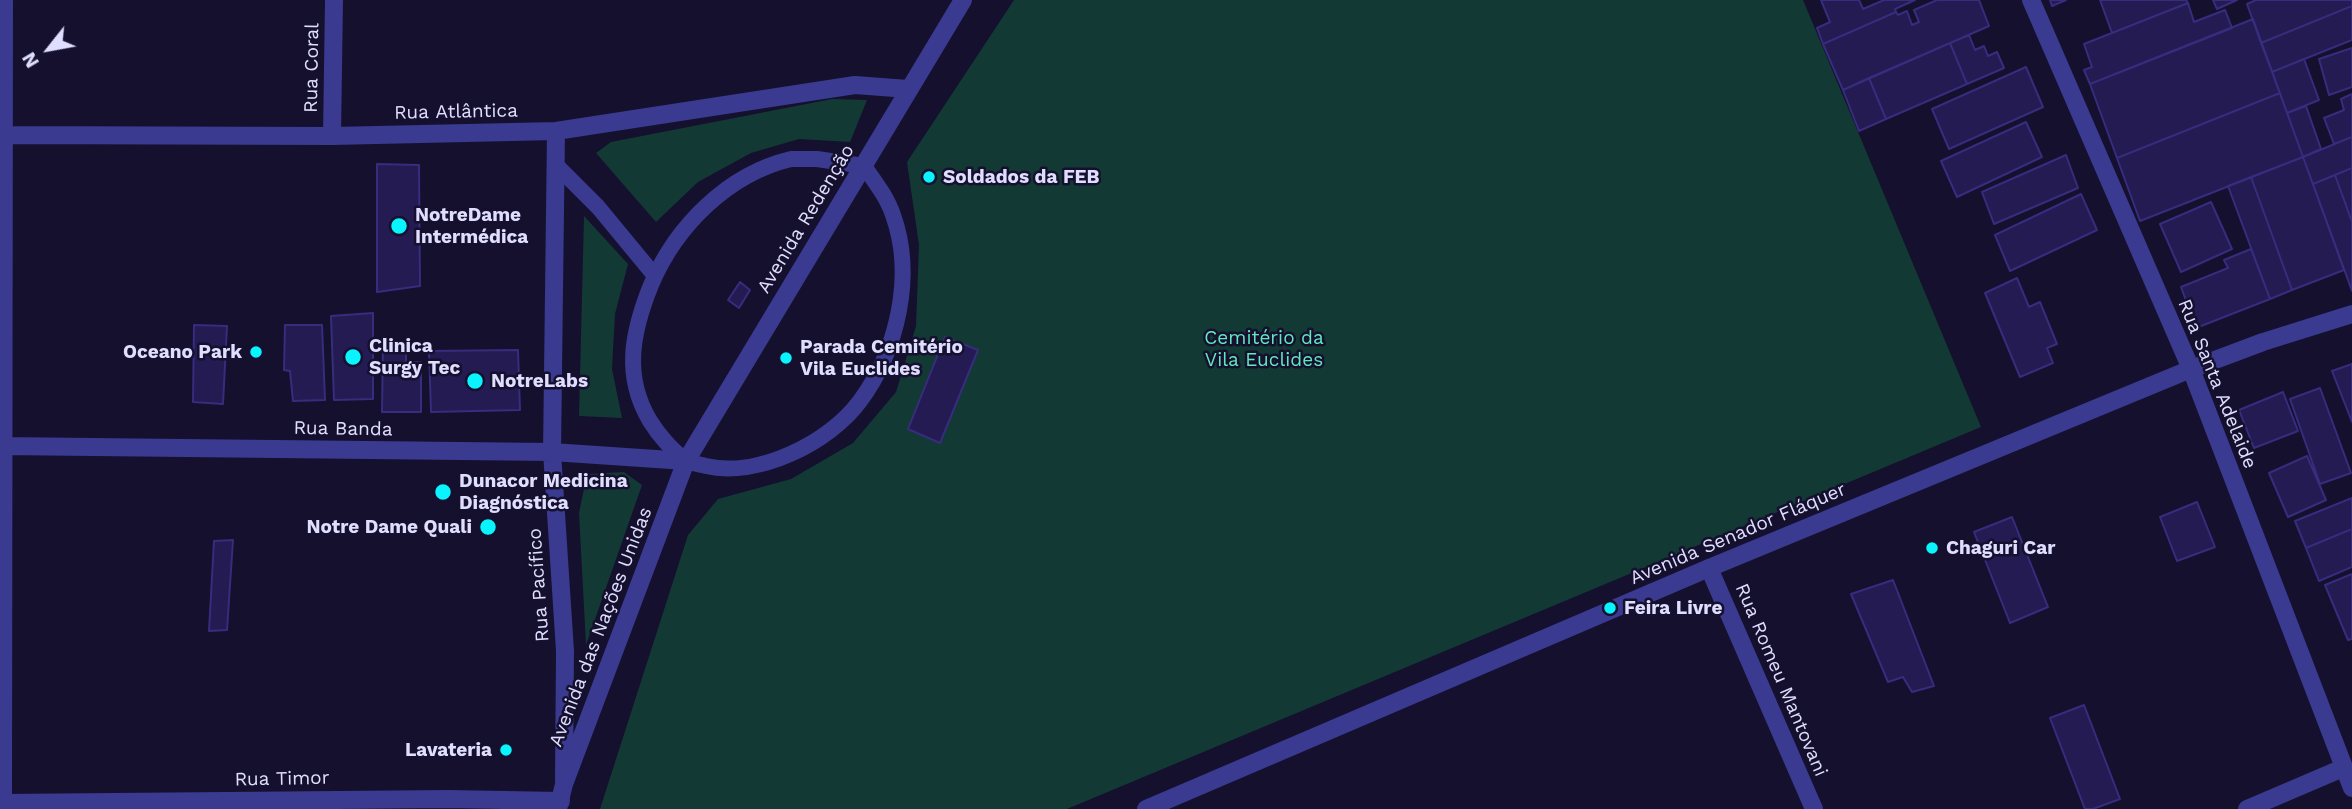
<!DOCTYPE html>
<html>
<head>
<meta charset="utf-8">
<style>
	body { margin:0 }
	#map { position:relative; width:2352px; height:809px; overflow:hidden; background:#14102e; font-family:"Work Sans",sans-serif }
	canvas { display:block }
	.north { position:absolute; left:14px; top:14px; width:70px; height:70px; -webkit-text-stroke:5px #14102e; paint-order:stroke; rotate:239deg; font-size:19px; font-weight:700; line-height:28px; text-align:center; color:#e0deff }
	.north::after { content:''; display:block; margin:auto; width:24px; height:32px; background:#e0deff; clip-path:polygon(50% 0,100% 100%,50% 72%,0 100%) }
</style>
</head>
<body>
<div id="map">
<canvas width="2352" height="809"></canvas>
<div class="north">N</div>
</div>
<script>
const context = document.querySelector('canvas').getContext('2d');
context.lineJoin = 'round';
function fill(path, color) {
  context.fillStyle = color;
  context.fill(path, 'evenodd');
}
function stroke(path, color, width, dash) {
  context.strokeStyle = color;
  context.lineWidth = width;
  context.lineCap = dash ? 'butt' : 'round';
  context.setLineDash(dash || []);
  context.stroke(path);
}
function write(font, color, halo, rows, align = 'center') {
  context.font = font + ' "Work Sans",sans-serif';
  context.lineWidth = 5;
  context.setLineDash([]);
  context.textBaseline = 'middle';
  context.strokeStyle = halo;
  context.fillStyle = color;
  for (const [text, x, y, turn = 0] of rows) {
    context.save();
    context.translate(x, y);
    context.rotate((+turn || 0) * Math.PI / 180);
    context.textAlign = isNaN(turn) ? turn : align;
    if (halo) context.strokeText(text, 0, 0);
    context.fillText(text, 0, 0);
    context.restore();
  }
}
fill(new Path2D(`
	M1014,0H1803L1981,427L1067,809H600L688,535L718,499L791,479L853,443L896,392L916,326L919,245L907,162Z
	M832,99L867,100L850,142L799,139L751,153L698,182L656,222L596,153L611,142Z
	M584,216L628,264L615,314L612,369L622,418L579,416Z
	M624,472L642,485L586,645L579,513L587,474Z`), '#133935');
const building = new Path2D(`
	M1821,0H1859L1863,9L1884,0H1915L1895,9L1896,12L1823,44L1817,28L1830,22Z
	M1937,0H1979L1989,26L1843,90L1823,44L1896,12L1898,15L1907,11L1912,25L1919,22L1914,10Z
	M2050,0H2066L2052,6Z
	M2100,0H2186L2188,3L2112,33Z
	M2213,0H2237L2217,9Z
	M2256,0H2352V6L2261,43L2247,4Z
	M2188,3L2194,22L2225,10L2232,28L2090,84L2084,70L2092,67L2084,44Z
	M2352,6V40L2272,72L2261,43Z
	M2253,19L2280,93L2117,158L2090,84Z
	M1969,35L1975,50L1984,46L1988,56L1997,52L2004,68L1967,84L1950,43Z
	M1950,43L1967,84L1886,119L1869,78Z
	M2352,48V87L2329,95L2319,59Z
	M2304,59L2319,100L2287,113L2272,72Z
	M2026,67L2043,107L1949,149L1932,109Z
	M1869,78L1886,119L1859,131L1843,90Z
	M2280,93L2303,157L2140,221L2117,158Z
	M2352,94V137L2334,144L2324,118L2344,110L2341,99Z
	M2306,106L2321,149L2303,157L2287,113Z
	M2026,122L2042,157L1957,197L1941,161Z
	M2352,137V168L2313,184L2303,157Z
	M2066,155L2078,188L1994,224L1982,192Z
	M2303,157L2344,270L2292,290L2251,177Z
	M377,164L419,165L420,286L377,292Z
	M2352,168V222L2335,175Z
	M2335,175L2352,222V291L2313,184Z
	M2251,177L2292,290L2270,299L2228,186Z
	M2081,194L2097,230L2010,271L1995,235Z
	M2211,202L2232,249L2181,272L2160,224Z
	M2251,249L2270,299L2196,328L2181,287L2228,268L2224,260Z
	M2017,278L2029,307L2040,302L2057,344L2047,348L2053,363L2020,377L1985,293Z
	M740,282L750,290L739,308L728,300Z
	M373,313V399L334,400L331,316Z
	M194,325L227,326L223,404L193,402Z
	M285,325H322L325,400L293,401L290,371L284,370Z
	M945,337L978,350L940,443L908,429Z
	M406,341V362H421V412H382L383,343Z
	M518,350L520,410L431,412L429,351Z
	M2352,364V422L2332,371Z
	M2320,388L2351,473L2320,484L2290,399Z
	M2283,392L2298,431L2254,448L2239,410Z
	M2307,456L2326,500L2288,517L2269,473Z
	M2352,498V529L2306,548L2295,521Z
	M2197,502L2215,547L2177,561L2160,517Z
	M2012,517L2048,607L2010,623L1974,532Z
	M2352,529V567L2319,581L2306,548Z
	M233,540L227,630L209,631L214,541Z
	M2352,574V639L2348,640L2325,585Z
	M1893,580L1934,686L1912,692L1903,677L1888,682L1851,594Z
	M2084,705L2120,799L2093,809H2085L2050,718Z`);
fill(building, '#231b51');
stroke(building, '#372c7e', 2);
stroke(new Path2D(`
	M791,159H817L864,166C875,182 887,197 893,215C915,276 897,351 860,401C829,443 758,478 706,466C700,464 691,464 686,460C673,452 658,434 650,421C623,376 632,332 651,285C676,226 728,174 791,159Z
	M558,167L598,207L655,276`), '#393a90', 16);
stroke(new Path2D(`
	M2031,0L2191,369L2352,788
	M556,131L552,452L565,651L564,780
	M0,135L332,136L556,131L855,85L908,89
	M332,136L334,0
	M0,446L552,452L686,461
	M1709,568L1814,809
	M3,803L448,799L561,801
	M3,809L4,0
	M2247,809L2343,768`), '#393a90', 18);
stroke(new Path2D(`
	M558,809L564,784L686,461L963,0
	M1146,809L1709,568L2191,369L2263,342L2352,314`), '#393a90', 18);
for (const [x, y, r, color] of [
	[929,177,7,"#0af4ff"],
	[399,226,9,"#0af4ff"],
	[256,352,7,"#0af4ff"],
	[353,357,9,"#0af4ff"],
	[786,358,7,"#0af4ff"],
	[475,381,9,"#0af4ff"],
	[443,492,9,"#0af4ff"],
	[488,527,9,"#0af4ff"],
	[1932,548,7,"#0af4ff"],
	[1610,608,7,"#0af4ff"],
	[506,750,7,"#0af4ff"]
]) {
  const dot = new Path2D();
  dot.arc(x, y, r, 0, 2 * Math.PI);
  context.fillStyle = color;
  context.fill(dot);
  stroke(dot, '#14102e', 2.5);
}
write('19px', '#e0deff', '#14102e', [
	["Rua Coral",312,68,-89],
	["Rua Atlântica",456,112,-1],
	["Avenida Redenção",806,219,-59],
	["Rua Santa Adelaide",2217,384,68],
	["Rua Banda",343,429,1],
	["Avenida Senador Fláquer",1738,534,-23],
	["Rua Pacífico",539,585,-94],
	["Avenida das Nações Unidas",601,627,-69],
	["Rua Romeu Mantovani",1781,680,67],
	["Rua Timor",282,779,-1]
]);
write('bold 19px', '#e0deff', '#14102e', [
	["Soldados da FEB",943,177],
	["NotreDame",415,215],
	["Intermédica",415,237],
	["Clinica",369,346],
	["Surgy Tec",369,368],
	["Parada Cemitério",800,347],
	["Vila Euclides",800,369],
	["Oceano Park",242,352,"right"],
	["NotreLabs",491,381],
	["Dunacor Medicina",459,481],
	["Diagnóstica",459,503],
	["Notre Dame Quali",472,527,"right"],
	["Chaguri Car",1946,548],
	["Feira Livre",1624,608],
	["Lavateria",492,750,"right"]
], 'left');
write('19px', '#61e8bf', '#14102e', [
	["Cemitério da",1264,338],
	["Vila Euclides",1264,360]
]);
</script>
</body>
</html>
